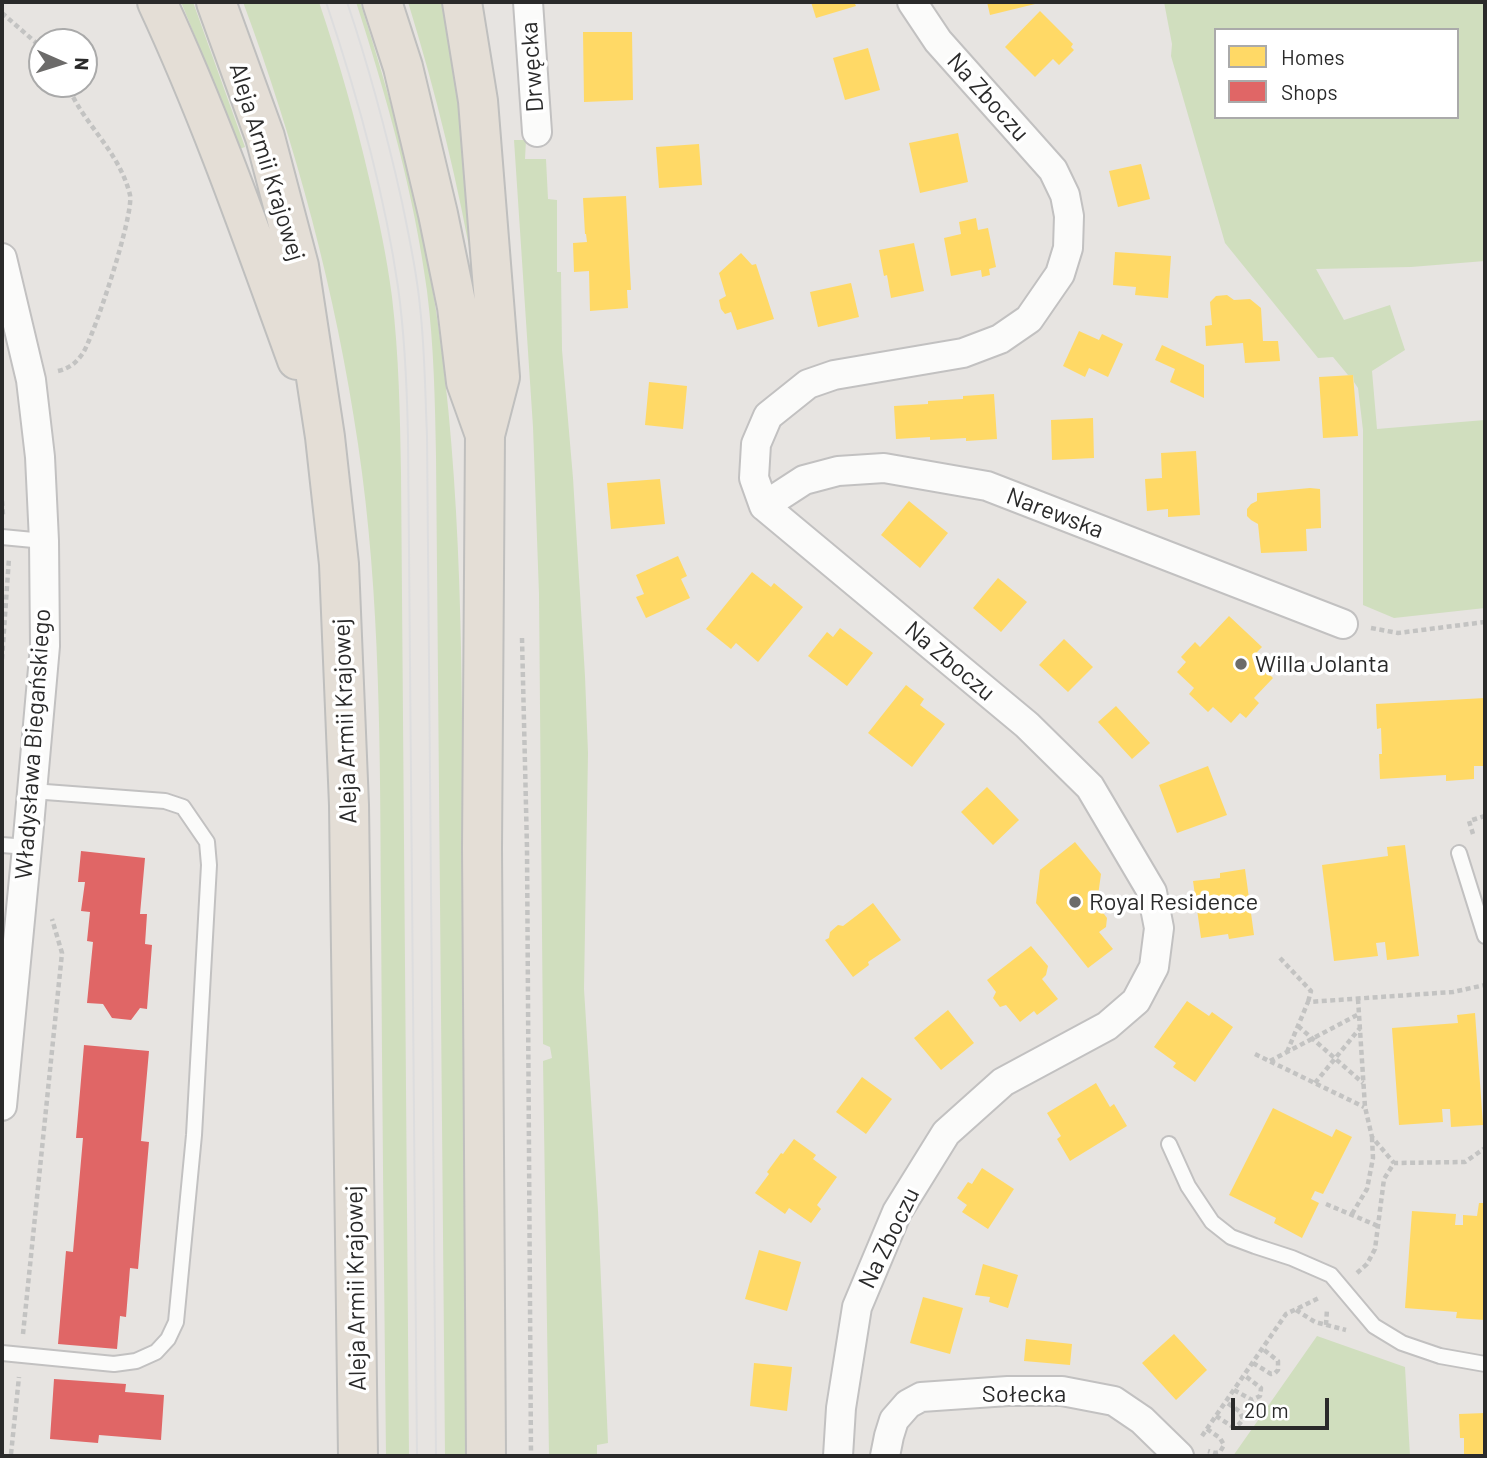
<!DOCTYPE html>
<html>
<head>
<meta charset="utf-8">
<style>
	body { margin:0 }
	#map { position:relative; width:1487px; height:1458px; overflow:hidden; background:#e7e4e1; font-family:Barlow,sans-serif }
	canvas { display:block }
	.frame { position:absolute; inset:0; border:4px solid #2a2a2a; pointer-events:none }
	.legend { position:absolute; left:1214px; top:28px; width:245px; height:91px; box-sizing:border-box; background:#fff; border:2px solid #aaa; margin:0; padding:9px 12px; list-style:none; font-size:21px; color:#2a2a2a }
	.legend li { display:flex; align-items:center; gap:14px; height:35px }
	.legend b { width:35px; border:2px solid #aaa }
	.north { position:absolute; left:28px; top:28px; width:70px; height:70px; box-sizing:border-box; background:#fff; border:2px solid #aaa; border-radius:50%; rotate:93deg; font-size:19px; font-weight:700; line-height:28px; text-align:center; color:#2a2a2a }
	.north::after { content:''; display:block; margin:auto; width:24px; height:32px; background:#6c6b6a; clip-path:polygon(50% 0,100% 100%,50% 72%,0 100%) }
	.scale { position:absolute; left:1231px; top:1398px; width:98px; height:32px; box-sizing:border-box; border:4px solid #2a2a2a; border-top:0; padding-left:9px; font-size:21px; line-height:24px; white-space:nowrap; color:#2a2a2a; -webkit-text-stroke:5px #fff; paint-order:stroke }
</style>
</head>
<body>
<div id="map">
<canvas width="1487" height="1458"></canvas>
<div class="frame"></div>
<ul class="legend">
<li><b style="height:19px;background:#ffd966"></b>Homes</li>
<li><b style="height:19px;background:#e06666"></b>Shops</li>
</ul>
<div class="north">N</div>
<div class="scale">20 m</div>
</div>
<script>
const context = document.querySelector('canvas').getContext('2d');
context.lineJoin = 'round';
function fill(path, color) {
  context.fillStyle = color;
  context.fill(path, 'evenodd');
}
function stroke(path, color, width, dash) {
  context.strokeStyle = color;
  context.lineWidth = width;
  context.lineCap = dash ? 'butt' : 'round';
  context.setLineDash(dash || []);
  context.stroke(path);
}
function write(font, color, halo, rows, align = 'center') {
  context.font = font + ' Barlow,sans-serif';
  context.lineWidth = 7;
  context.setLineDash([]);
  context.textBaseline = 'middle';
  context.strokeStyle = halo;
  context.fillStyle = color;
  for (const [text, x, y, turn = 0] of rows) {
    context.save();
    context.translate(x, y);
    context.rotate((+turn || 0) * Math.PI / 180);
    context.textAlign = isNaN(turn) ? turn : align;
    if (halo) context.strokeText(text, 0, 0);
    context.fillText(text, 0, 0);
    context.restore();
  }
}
fill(new Path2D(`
	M181,2H193L245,147L239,149L208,68Z
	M243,2H319C339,61 356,121 370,182C379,220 387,258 392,297C399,356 400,414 401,473L409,1456H386C384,1274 382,1092 381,909C380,754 381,598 358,444C336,293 296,145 243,2Z
	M356,2H360C396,114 426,228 441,345C464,523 462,703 463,882C465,1073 466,1265 468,1456H445L436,456C435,401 434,346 427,291C414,193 386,95 356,2Z
	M408,2H452L475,280C459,186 436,93 408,2Z
	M1164,2H1485V261L1411,267L1316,269L1344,320L1390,305L1405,350L1372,371L1377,429L1485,420V608L1394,618L1363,605V430L1358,388L1354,382L1353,375H1348L1333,357L1318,358L1225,243L1171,56L1172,44ZM1216,30H1457V117H1216Z
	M514,140H526L525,159H546L548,199L557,200V272H561L562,350L573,478L585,676L588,753L584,989L598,1211L608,1443L597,1445V1456H549L543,1061L552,1058L550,1047L543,1044L539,594L533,427Z
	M1317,1336L1405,1367L1410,1456H1233Z`), '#d0debe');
fill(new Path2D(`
	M811,2H854L856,6L816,18Z
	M987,2H1034L1035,4L990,15Z
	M1040,11L1073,44L1071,47L1074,50L1059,65L1053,59L1035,77L1005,47Z
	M583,32H632L633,100L584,102Z
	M868,48L880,90L845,100L833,58Z
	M958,133L968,182L920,193L909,143Z
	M699,144L702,185L659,188L656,147Z
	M1141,164L1150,199L1118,207L1109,171Z
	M626,196L631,290H627L628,308L590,311L589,271L574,272L573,243L587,242L586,234H585L583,198Z
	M976,218L978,230L988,228L996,267L989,269L990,275L982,277L981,270L951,276L944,238L961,234L959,222Z
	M914,243L924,291L891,298L887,275L884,276L879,250Z
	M1115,252L1171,256L1168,298L1135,295L1136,287L1113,285Z
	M741,253L752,265L756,264L774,319L737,330L731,312L725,314L721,309L719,300L726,296L719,273Z
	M851,283L859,317L818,327L810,292Z
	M1227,295L1234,300L1250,299L1261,308L1263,341H1278L1280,361L1245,363L1243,343L1206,346L1205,326L1212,325L1210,302L1216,296Z
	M1079,331L1099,340L1102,334L1123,344L1108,377L1089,368L1085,377L1063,366Z
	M1162,345L1204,365V398L1170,382L1175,369L1155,360Z
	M1353,375L1358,436L1323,438L1319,377Z
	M649,382L687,386L683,429L645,425Z
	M994,394L997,439L966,441V438L930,440V437L896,439L894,406L928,404V401L963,399V396Z
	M1093,418L1094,458L1052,460L1051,420Z
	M1196,451L1200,515L1168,517V509L1147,511L1145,479L1162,478L1161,453Z
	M660,479L665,524L611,529L607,483Z
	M1310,488L1320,489L1321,528L1306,529L1307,551L1261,553L1258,524L1251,520L1247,516V509L1251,504L1257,501V493Z
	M909,501L948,533L920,568L881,535Z
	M678,556L687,576L681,579L690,598L646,618L636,597L644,594L636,575Z
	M752,572L771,587L774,583L803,607L758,662L736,643L731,649L706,629Z
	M998,578L1027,602L1001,632L973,608Z
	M1229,616L1262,647L1257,652L1268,663L1263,668L1273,678L1254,698L1259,703L1246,718L1240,713L1231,723L1213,707L1208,712L1189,694L1194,688L1177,672L1186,662L1181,657L1195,642L1200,647Z
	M840,628L873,653L847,686L808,656L827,632L833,637Z
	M1064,639L1093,667L1068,692L1039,665Z
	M906,685L924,699L920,705L945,724L912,767L868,733Z
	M1485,698V766H1474V779L1446,781V775L1380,779L1379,754H1382L1381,728L1377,729L1376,704Z
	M1116,706L1150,743L1132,759L1098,722Z
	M1208,766L1227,815L1177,833L1159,785Z
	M987,787L1019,820L993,845L961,812Z
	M1075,842L1101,874L1096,910H1101L1107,918L1106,927L1099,932L1113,949L1088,968L1036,903L1040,870Z
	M1405,845L1419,956L1387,960L1385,942L1376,943L1378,956L1334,961L1322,865L1388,856L1387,847Z
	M1245,869L1254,935L1229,939L1228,934L1201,938L1193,881L1220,878V873Z
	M873,903L901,940L868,962L869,965L853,977L825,940L829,938L830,932L838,925L843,926Z
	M1031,946L1048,966L1046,975L1042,979L1058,999L1037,1015L1034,1011L1020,1022L1006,1005L1000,1007L993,998L996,992L987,980Z
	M1187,1001L1209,1016L1212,1012L1233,1027L1195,1082L1173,1067L1176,1063L1154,1047Z
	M948,1010L974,1043L941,1070L914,1038Z
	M1475,1013L1483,1125L1451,1127L1450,1109H1442L1443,1122L1399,1125L1392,1028L1458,1023L1457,1015Z
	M862,1077L892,1099L866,1134L836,1112Z
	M1096,1083L1110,1107L1114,1104L1127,1126L1070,1161L1057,1139L1061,1136L1047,1113Z
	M1273,1108L1332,1137L1336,1129L1352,1137L1323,1194L1315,1191L1311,1199L1319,1203L1302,1238L1274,1223L1276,1218L1229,1195Z
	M794,1139L816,1155L813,1159L837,1177L817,1205L821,1209L811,1223L789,1208L785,1214L755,1193L769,1174L767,1172L781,1153L783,1154Z
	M982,1168L1014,1189L988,1229L962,1212L967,1205L957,1198L968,1182L972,1184Z
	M1479,1203H1485V1320L1456,1318L1457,1312L1405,1308L1412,1211L1456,1214L1455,1225H1463V1215L1477,1216Z
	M759,1250L801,1262L787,1311L745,1299Z
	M983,1264L1018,1275L1008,1308L989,1302L990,1297L975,1295Z
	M923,1297L963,1308L950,1354L910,1343Z
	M1174,1334L1207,1370L1176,1400L1142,1363Z
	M1026,1339L1072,1344L1070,1365L1024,1361Z
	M754,1363L792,1367L787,1411L750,1406Z
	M1485,1413V1456H1464V1438H1460L1459,1414Z`), '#ffd966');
fill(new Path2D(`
	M81,851L145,858L140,914H147L145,944L152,945L147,1009L140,1008L131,1020L112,1018L103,1004L87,1003L93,942L87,941L90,912L81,911L85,882H78Z
	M84,1045L149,1051L141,1141L149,1142L138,1269L130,1268L126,1317L120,1316L117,1349L58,1344L66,1251L73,1252L83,1138H76Z
	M54,1379L126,1384L125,1392L164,1395L161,1440L99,1435L98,1443L50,1439Z`), '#e06666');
const service = new Path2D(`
	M2,537L44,541
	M2,845L27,847
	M1459,853L1485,936
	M1169,1144L1188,1186L1212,1222L1231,1237L1255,1246L1292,1258L1331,1275L1374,1326L1402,1343L1440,1356L1485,1364
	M2,1353L114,1364L136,1361L156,1352L168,1339L176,1322L194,1135L209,865L207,842L183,807L165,801L32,791`);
const minor = new Path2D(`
	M528,2L537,132
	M2,258L31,380L40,457L44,541L45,646L28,837L2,1106
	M764,506L804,480L838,471L884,468L987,486L1343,624
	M838,1456L841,1408L857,1307L897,1212L946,1133L1003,1082L1107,1026L1136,1001L1154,967L1159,928L1152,892L1090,787L1027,725L764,506L754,478L756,444L768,416L808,384L834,375L963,353L1000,339L1029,319L1060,274L1068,248L1069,216L1065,195L1053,170L938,41L912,2
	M885,1456L889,1436L894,1420L908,1404L921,1397L1008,1391H1062L1114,1401L1142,1420L1179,1456`);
const primary = new Path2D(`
	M157,2C211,118 253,239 297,360
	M216,2L265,137L299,266L325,437L339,564L349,805L358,1456
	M382,2L403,67L438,214L457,307L466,382L485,435L482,848L486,1456
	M462,2L478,101L500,377L485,435`);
stroke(service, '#c2c1c1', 18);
stroke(minor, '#c2c1c1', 32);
stroke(primary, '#bfbfbe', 42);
stroke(new Path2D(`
	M2,13L42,48
	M58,371C70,368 76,363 83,353C95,333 134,215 130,195C122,162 100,139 82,112C76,103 71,93 66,84
	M2,501L3,515
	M1371,628L1398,633L1485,622
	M522,638L527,848L531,1456
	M2,659L9,558
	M1473,834L1469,821L1485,816
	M1280,958L1311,991L1308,1002
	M1358,999L1365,1107L1372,1137L1394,1163
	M1298,1026L1363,1083
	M1287,1052L1308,1002L1453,992L1485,985
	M1255,1054L1364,1107
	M1270,1061L1359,1014
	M1315,1083L1360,1028
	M1326,1204L1378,1226
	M1352,1214L1367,1189L1373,1158L1372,1138
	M1357,1273L1367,1264L1375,1249L1384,1179L1394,1163L1465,1162L1485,1148
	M1296,1310L1315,1322L1346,1330
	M1326,1325L1327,1309
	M23,1334L62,953L52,919
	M1253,1363L1271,1374L1275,1373L1278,1370V1361L1263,1349
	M1234,1390L1252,1400L1260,1396L1261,1388L1244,1375
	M1216,1416L1233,1427C1239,1426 1240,1423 1243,1419L1239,1411L1226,1402
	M1207,1429L1220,1438L1224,1445L1220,1452L1215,1453L1208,1451
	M1202,1436L1286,1314L1321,1297
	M11,1454L19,1377`), '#c3c3c2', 4.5, [5, 3.5]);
stroke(service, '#fbfbfa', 14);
stroke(minor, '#fbfbfa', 28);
stroke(primary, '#e4ded6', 38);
stroke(new Path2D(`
	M326,2C357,94 384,190 398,287C405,337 407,387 408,437L417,1456
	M347,2C369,67 387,135 402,202C409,237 417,272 420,307C425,350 425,393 427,435L436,1456`), '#ddddde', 2);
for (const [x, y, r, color] of [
	[1241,664,7,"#6c6b6a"],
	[1075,902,7,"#6c6b6a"]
]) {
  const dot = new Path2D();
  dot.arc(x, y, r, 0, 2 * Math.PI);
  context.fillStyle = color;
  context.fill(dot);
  stroke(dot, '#fff', 2.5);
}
write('24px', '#2a2a2a', '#fff', [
	["Drwęcka",532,67,-94],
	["Na Zboczu",988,97,48],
	["Aleja Armii Krajowej",267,162,73],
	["Narewska",1055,513,21],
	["Na Zboczu",950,661,40],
	["Aleja Armii Krajowej",345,721,-92],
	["Władysława Biegańskiego",33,744,-86],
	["Na Zboczu",889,1238,-64],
	["Aleja Armii Krajowej",356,1288,-91],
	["Sołecka",1024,1394]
]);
write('24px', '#2a2a2a', '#fff', [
	["Willa Jolanta",1255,664],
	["Royal Residence",1089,902]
], 'left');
</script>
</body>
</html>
